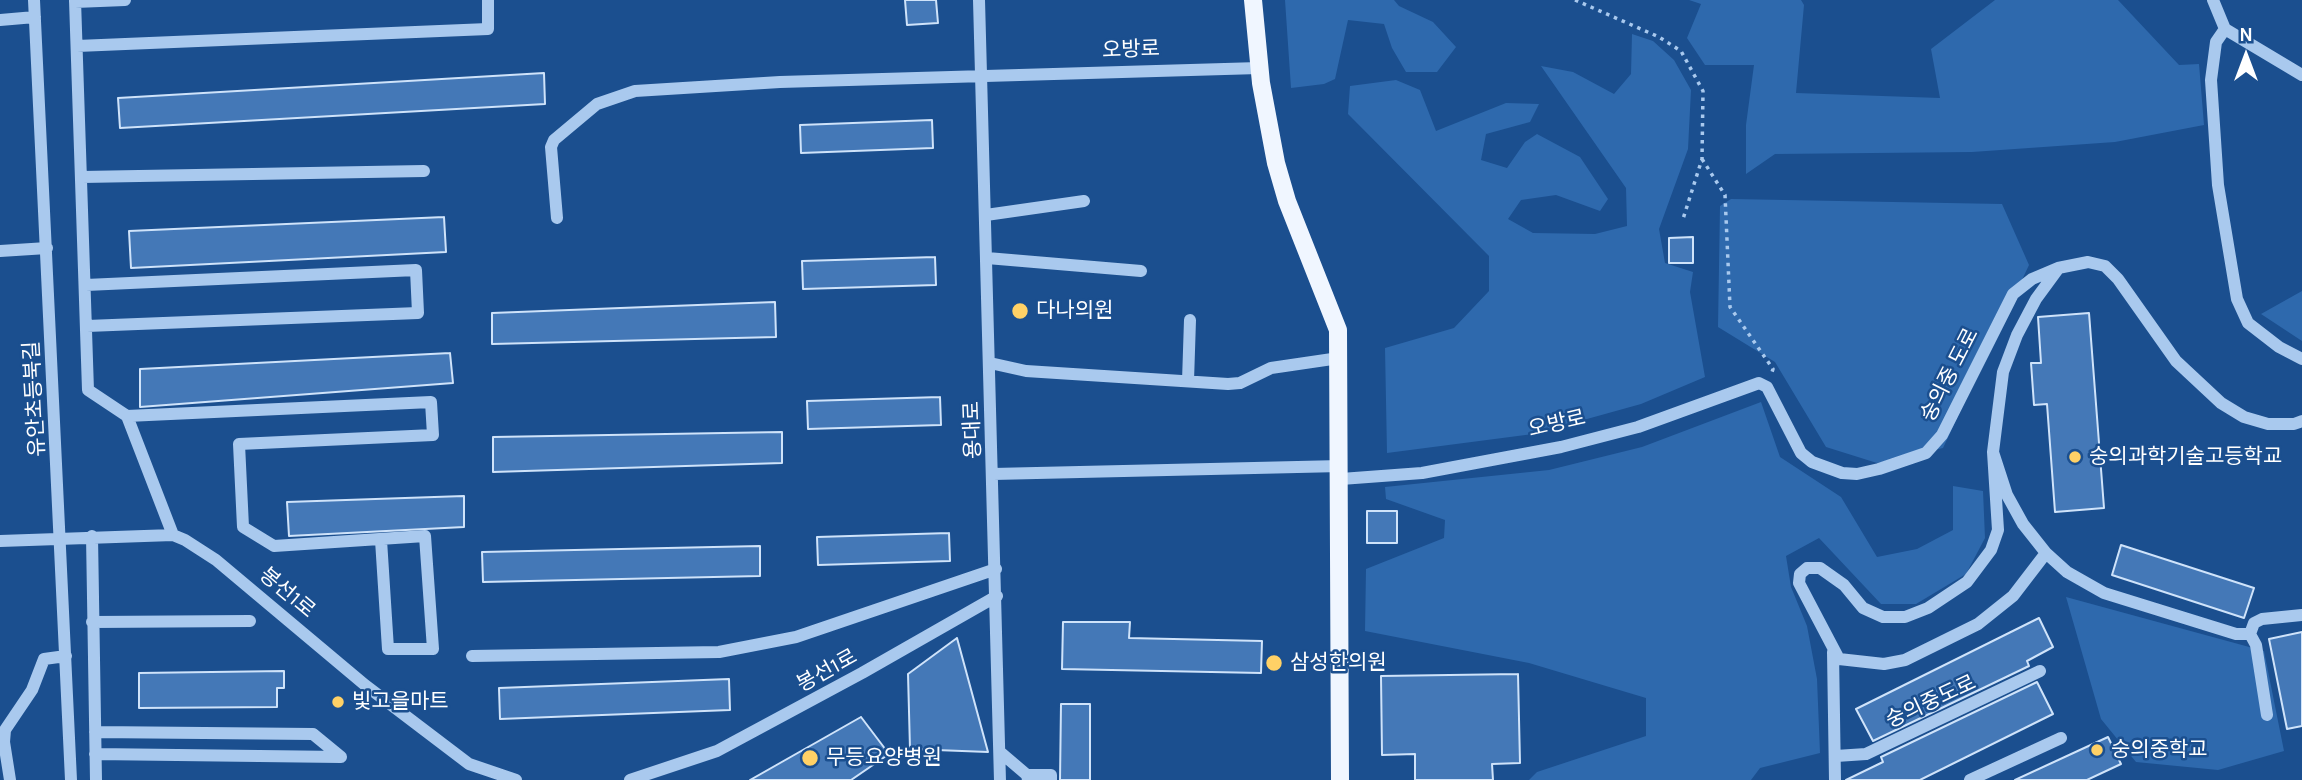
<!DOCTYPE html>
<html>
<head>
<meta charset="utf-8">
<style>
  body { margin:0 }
  #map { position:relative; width:2302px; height:780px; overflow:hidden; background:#1b4f8f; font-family:Karla,sans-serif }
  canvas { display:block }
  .north { position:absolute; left:2211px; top:21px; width:70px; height:70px; -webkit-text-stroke:5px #1b4f8f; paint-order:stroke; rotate:0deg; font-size:19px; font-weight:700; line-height:28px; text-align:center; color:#fff }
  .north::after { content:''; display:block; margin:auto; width:24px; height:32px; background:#fff; clip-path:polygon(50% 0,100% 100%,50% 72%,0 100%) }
</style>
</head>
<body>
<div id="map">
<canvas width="2302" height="780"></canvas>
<div class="north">N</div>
</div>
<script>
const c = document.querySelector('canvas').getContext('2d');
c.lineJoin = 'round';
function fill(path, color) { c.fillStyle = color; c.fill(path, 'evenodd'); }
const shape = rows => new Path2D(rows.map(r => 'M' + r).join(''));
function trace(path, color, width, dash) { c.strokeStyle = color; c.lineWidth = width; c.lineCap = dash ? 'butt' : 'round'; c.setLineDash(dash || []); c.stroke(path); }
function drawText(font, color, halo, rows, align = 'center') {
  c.font = font + ' Karla,"Noto Sans KR",sans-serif'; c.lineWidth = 5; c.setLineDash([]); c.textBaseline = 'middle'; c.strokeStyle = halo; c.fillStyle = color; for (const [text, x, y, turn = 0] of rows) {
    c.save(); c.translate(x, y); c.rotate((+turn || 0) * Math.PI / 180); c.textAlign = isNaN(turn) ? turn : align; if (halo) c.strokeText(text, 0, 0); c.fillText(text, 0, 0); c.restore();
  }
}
const green = shape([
  [1285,0,1394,0,1399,6,1433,22,1456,47,1437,72,1406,72,1392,48,1384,24,1348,20,1335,79,1324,84,1291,88],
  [1689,0,1801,0,1804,5,1796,93,1940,98,1931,49,1995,0,2118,0,2179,65,2199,64,2204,125,2115,142,1972,152,1775,154,1746,174,1746,125,1754,65,1705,65,1687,38,1701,4],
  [1632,34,1653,41,1674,60,1691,90,1688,149,1659,229,1665,263,1693,272,1690,292,1705,377,1641,404,1533,434,1387,453,1385,348,1454,328,1489,291,1489,256,1348,114,1350,86,1396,80,1420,90,1436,131,1506,103,1539,104,1530,122,1486,134,1481,160,1507,168,1525,142,1537,134,1580,157,1608,199,1600,211,1556,195,1521,200,1508,219,1533,233,1595,234,1627,226,1626,188,1541,66,1573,72,1614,94,1631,74],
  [1731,199,2002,204,2029,265,1943,448,1877,463,1826,447,1775,362,1718,327,1720,206],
  [2302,291,2302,341,2261,314],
  [1761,402,1780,457,1841,497,1877,557,1917,549,1953,530,1953,486,1983,491,1985,538,1966,574,1916,604,1881,604,1819,538,1786,556,1791,587,1807,626,1817,679,1820,753,1760,768,1751,780,1529,780,1537,772,1646,736,1646,698,1529,663,1365,631,1366,569,1444,538,1445,520,1386,499,1385,487,1549,470,1642,447],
  [2066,597,2264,651,2284,751,2218,770,2136,762,2101,719]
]);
const building = shape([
  [905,0,936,0,938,23,907,25,905,0],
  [544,73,545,104,120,128,118,98,544,73],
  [932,120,933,148,801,153,800,125,932,120],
  [444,217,446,252,131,268,129,231,444,217],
  [1693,237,1693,263,1669,263,1669,238,1693,237],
  [935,257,936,285,803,289,802,261,935,257],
  [775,302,776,337,492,344,492,313,775,302],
  [2089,313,2104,508,2055,512,2047,404,2034,405,2031,363,2041,363,2038,317,2089,313],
  [450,353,453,383,140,407,140,369,450,353],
  [940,397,941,425,808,429,807,401,940,397],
  [782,432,782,463,493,472,493,437,782,432],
  [464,496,464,527,289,536,287,502,464,496],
  [1367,511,1397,511,1397,543,1367,543,1367,511],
  [949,533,950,561,818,565,817,537,949,533],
  [2121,545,2254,588,2244,618,2112,575,2121,545],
  [760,546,760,576,483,582,482,552,760,546],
  [2039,618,2053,647,2027,661,2029,666,1873,741,1856,709,2039,618],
  [1063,622,1130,622,1129,638,1262,641,1261,673,1062,669,1063,622],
  [2302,632,2302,726,2287,729,2269,639,2302,632],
  [957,638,988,752,910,749,908,674,957,638],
  [284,671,284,688,277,688,277,707,139,708,139,673,284,671],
  [1518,674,1520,763,1492,764,1493,780,1415,780,1415,754,1382,755,1381,676,1518,674],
  [729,679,730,710,500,719,499,688,729,679],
  [2037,682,2053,714,1920,780,1846,780,1883,762,1881,757,2037,682],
  [1061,704,1090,704,1090,780,1060,780,1061,704],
  [861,717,889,754,851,780,750,780,861,717],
  [2108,737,2121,764,2087,780,2015,780,2108,737]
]);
const path = shape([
  [1575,0,1659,37,1681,51,1703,91,1702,159,1683,219],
  [1702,159,1725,195,1730,307,1773,369,1771,375]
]);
const minor = shape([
  [34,0,71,780],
  [75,0,88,390,127,416],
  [979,0,1000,780],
  [2213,0,2225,29,2302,75],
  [75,2,125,0],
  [0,20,35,17],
  [2225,29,2216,42,2211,80,2218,185,2237,299,2248,323,2279,347,2302,359],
  [77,46,488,29,488,0],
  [82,177,424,171],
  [986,215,1084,201],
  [557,218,551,147,554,140,597,104,635,91,780,82,1259,68],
  [0,251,47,248],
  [987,258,1141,271],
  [86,285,416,270,418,313,87,326],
  [990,363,1026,371,1228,384,1240,383,1271,368,1339,358],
  [1188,381,1190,320],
  [1993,452,2003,372,2017,335,2036,299,2058,269],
  [993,474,1341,466],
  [1341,479,1422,473,1561,447,1638,427,1759,383,1767,387,1801,453,1812,462,1842,473,1857,474,1879,469,1926,453,1942,435,2013,294,2032,279,2058,268,2088,262,2105,266,2118,279,2176,361,2221,403,2244,417,2268,424,2294,424,2302,421],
  [173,535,127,416,431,402,433,435,239,444,243,527,274,546,425,536,433,649,388,649,381,540],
  [92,536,96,780],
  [0,541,173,535,185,540,216,560,365,685,469,764,516,780],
  [2046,553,2013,596,1978,624,1905,660,1884,664,1839,659,1799,583,1800,574,1807,568,1820,568,1844,585,1863,608,1883,617,1905,617,1928,608,1967,582,1991,550,1998,530,1993,452,2007,495,2023,524,2046,553,2067,572,2104,593,2236,634,2250,634,2254,623,2262,619,2302,615],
  [92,622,250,621],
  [2250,634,2256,645,2267,715],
  [1833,652,1835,780],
  [472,656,719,652,796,637,996,569],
  [95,732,313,734,341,757,95,754],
  [1000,752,1027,775,1028,780],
  [1836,756,1866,754,2040,671],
  [1027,775,1051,775,1051,780],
  [10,780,4,742,5,730,32,690,44,659,66,656],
  [630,780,717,751,862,673,997,596],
  [1970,780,2061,738]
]);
const major = shape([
  [1253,0,1261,83,1276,163,1287,201,1338,330,1340,780]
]);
const markers = [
  [1020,311,9,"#ffd166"],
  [2075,457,7,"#ffd166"],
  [1274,663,9,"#ffd166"],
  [338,702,7,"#ffd166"],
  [2097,750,7,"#ffd166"],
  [810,758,9,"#ffd166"]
];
const streetNames = [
  ["오방로",1131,50,-2],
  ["숭의중 도로",1950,375,-63],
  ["유안초등북길",35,399,-93],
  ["오방로",1557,424,-13],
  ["용대로",973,430,-92],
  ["봉선1로",287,593,40],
  ["봉선1로",827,671,-29],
  ["숭의중도로",1931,702,-25]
];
const poiNames = [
  ["다나의원",1036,311],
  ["숭의과학기술고등학교",2089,457],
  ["삼성한의원",1290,663],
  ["빛고을마트",352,702],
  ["숭의중학교",2111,750],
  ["무등요양병원",826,758]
];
fill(green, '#2e69ad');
fill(building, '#4478b7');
trace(building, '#cfe3fa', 2);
trace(path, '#a9c9ee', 3.5, [3.5, 5]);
trace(minor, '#a9c9ee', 12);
trace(major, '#f0f6ff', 18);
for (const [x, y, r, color] of markers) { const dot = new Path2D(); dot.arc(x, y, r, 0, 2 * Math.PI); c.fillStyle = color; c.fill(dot); trace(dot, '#1b4f8f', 2.5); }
drawText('21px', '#fff', '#1b4f8f', streetNames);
drawText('21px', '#fff', '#1b4f8f', poiNames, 'left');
</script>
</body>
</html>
